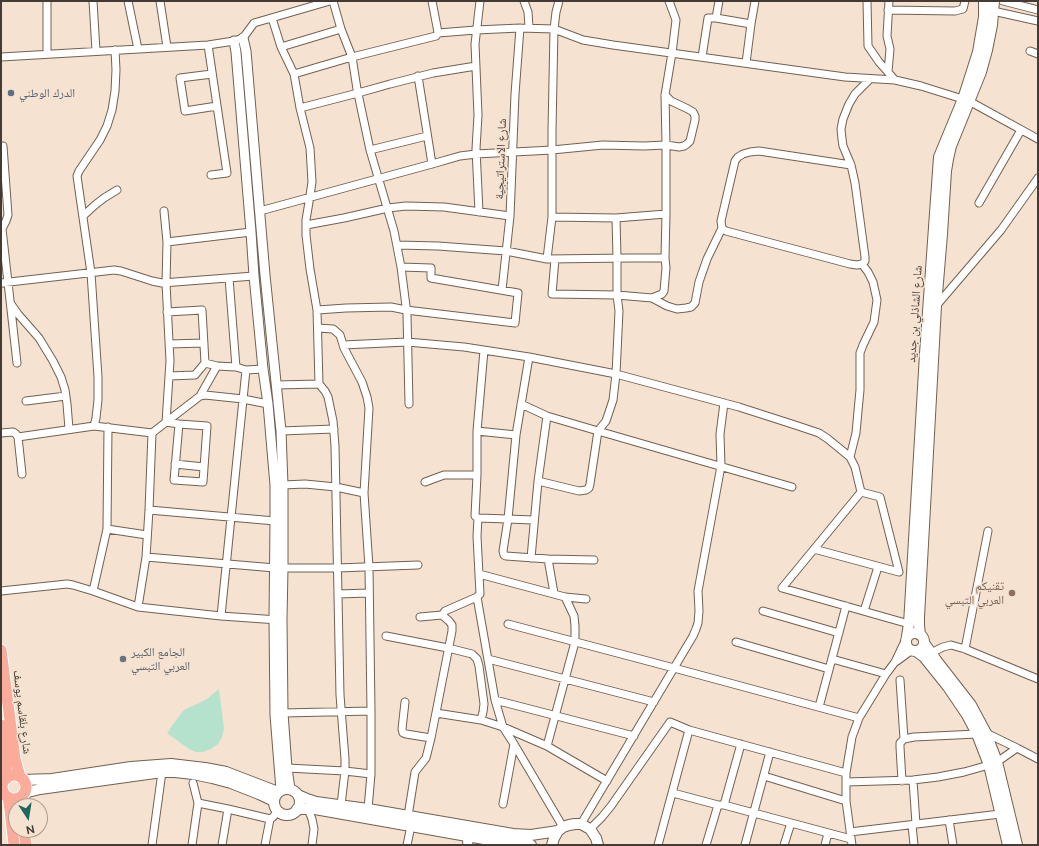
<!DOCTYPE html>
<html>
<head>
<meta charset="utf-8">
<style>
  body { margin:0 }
  #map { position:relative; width:1039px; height:846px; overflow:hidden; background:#f5e2d0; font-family:Figtree,sans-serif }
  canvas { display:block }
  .frame { position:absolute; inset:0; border:2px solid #433b34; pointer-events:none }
  .north { position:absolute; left:8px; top:798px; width:40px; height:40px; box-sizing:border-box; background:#f5e2d0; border:1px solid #ae9f92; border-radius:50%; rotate:168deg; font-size:11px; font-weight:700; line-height:16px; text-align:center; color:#433b34 }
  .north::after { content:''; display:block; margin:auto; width:14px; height:18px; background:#1d6861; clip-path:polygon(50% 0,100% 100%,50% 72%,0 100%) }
</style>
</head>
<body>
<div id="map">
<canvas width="1039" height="846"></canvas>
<div class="frame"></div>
<div class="north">N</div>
</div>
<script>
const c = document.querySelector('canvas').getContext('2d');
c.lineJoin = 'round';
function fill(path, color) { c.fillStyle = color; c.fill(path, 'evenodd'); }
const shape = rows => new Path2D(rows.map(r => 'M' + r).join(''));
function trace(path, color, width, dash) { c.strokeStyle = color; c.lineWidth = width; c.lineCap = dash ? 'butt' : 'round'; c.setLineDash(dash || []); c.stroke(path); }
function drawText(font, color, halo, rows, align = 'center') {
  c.font = font + ' Figtree,"Noto Naskh Arabic",sans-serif'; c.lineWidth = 3.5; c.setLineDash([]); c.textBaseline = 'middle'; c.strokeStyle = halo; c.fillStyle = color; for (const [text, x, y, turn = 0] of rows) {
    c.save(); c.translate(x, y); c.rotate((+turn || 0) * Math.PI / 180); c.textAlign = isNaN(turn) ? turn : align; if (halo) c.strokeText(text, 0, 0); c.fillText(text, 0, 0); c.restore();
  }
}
const green = shape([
  [219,689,224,729,222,737,218,744,211,749,203,752,196,752,189,749,167,733,183,711,190,707,197,704,207,699]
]);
const minor = shape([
  [93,1,96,51],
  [128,1,138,49],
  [160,1,167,47],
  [333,1,341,29,352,57,357,89,370,150,394,231,401,267,407,314,409,404],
  [524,1,528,12,529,27],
  [719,1,716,18,751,24],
  [867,1,868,46,879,62,895,80],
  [1003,1,1038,10],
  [990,8,993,11,1038,21],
  [888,10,955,11,963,9,965,1],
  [272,18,281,47,294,74,300,108,310,148,312,182,309,202,306,220,306,235,310,269,317,310,319,384,325,391,328,397,333,421,335,446,340,695,345,759,345,771,341,805],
  [438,33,476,30,520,28,554,29,583,40,613,45,845,77,895,80,921,86,969,101,1038,139],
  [208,45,227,173,211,175],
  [281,47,341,29],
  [1030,51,1038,54],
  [47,54,47,1],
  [1,57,208,45,234,41,243,38,254,23,330,1],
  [702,57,708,18,716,18],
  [746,63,751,24,755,1],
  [888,72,890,49,887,36,889,1],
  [212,74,180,78,185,111,217,106],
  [294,74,352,57,436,36,438,33,437,27,432,1],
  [418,76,432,164],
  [300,108,358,93,390,84,433,73,476,66],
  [3,146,8,215,6,221,2,229,17,363],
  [370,150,427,136],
  [851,165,759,151,750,152,743,154,738,157,735,161,721,221,722,228,726,231,850,264,857,265,862,264,865,261,865,257,855,183,851,165,843,146,842,139,841,129,843,119,849,104,855,94,870,79],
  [979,203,1021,130],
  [164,211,167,242,166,283,170,361,166,422,179,424],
  [260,211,432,164,460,156,476,154,552,150,603,145,644,146,666,145,679,147,684,146,687,144,690,141,695,120,695,116,693,112,688,109,671,101,665,95],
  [479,212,476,149,478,115,475,44,480,1],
  [83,216,95,205,104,198,117,190],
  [552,217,616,218],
  [306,225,344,218,388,208,406,206,444,207,510,216],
  [167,242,251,232],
  [397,245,438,246,506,251,547,259,630,258,665,258,666,268,664,291,662,294,652,298,617,295,552,294,555,259],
  [665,258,666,214],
  [547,259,552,217,552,131,554,29,556,12,559,1],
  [229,278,236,367],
  [1,283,114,270,121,271,152,281,162,283,254,276],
  [502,290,510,216,515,94,520,28],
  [652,298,667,306,677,309,686,308,691,307,695,303,699,282,707,259,722,228],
  [11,304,18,314,39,338,53,361,61,377,65,390,67,404,69,429],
  [936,306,1001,230,1038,178],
  [317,310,346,308,391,307,406,310,515,323,518,293,431,278,431,268,401,267],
  [167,312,202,310,205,363,217,366],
  [169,344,204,343],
  [343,345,407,342,464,347,529,357,616,374,739,407,795,425,819,433,828,439,850,457,855,467,861,492],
  [484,350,477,431,477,475,475,516,478,518,508,519,516,435,529,357],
  [169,376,195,375,205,363],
  [276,385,319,384],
  [200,396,217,366,236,367,246,370,263,369],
  [26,401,66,396],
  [521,404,547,416],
  [179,424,207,426,203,482,174,480,179,424],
  [94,426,96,418,98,400,98,377,91,273,77,176,79,171,100,140,107,126,112,110,115,91,116,70,115,50],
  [281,431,334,429],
  [477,431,516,435],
  [1,433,13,432,16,434,18,437,22,474],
  [18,437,94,426,152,433,200,396,205,395,243,399,268,404],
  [850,457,856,433,858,411,860,390,860,353,863,345,874,322,877,300,873,282,868,272,862,264],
  [175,464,204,467],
  [538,481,579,491,586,490,589,488,590,484,598,431,606,421,613,400,616,374,619,311,617,295,617,258,616,218,666,214,666,145,665,95,672,53,676,20,669,1],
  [425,482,444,475,477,475],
  [283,485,305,484,336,487,364,493,369,408,367,397,362,382,344,348,340,335,333,329,318,328],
  [861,492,782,588,909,624],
  [364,493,369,567,371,711,371,774,368,809],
  [149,510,275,521],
  [533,520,508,519,503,551,504,555,506,556,548,559],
  [107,529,147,535],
  [814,549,899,572,880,497,861,492],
  [146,557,275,568,337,568,418,565],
  [531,558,538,481,547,416,598,431,792,487],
  [479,574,565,597,586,599],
  [1,591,67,584,73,585,93,591,138,607,221,616,278,620],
  [93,591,107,529,108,427],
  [554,593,548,559,594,560],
  [338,594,369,593],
  [477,597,495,700,503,727,514,744],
  [138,607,146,557,149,510,152,433],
  [763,611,839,633],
  [864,611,878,567],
  [442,615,445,611,477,597,480,594,477,536,478,518],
  [221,616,246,370],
  [508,624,674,668,859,718],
  [386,636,448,648,472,654,477,659,479,666,484,704,483,712,481,720,436,713],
  [736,642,829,669],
  [965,649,988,531],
  [931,653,943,647,951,645,965,649,1038,679],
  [488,659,654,702],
  [832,659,886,674],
  [897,661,912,650],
  [900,680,904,739],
  [495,700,634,736],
  [405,702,402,729,403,733,406,734,431,738],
  [819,707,846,606],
  [283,713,371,711],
  [481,720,503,727,547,746,607,781],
  [986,733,1017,748,997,762],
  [547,746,575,642,575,626,574,616,565,597],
  [1017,748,1038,759],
  [287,768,345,771,371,774],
  [764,776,846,801],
  [913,780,916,824],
  [902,781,900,747,900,743,904,739,914,737,977,734],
  [846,782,913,780,938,777,964,772,989,765],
  [673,793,718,805,724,805,851,839],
  [198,803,228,809,270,819,273,817,278,811],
  [503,804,514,744,563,827],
  [724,805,741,744],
  [308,809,312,819,314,829,312,845],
  [408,816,415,772,426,758,431,738,452,631,452,625,449,621,442,615,420,617],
  [949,820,953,845],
  [581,824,693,636,696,629,698,623,699,611,698,591,721,466,720,434,724,403],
  [912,825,914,845],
  [590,829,602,817,611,806,670,722,689,730,846,773],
  [850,832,1000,814],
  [152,845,162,772],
  [192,845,198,803,193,783],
  [222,845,228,809],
  [265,845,270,819],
  [407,845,411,826],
  [658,845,689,730],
  [706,845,718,805],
  [745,845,770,752],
  [784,845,791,823],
  [825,845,828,833],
  [852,845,846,801,846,773,852,737,859,718,886,674,895,662,905,641]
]);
const tertiary = shape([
  [243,38,246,51,265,275,281,431,283,485,283,568,282,620,283,713,287,768,290,789],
  [234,41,236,52,251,232,254,276,263,369,268,404,275,485,275,521,274,620,275,715,281,790],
  [467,835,468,845]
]);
const secondary = shape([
  '906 642a9 9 0 1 1 18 0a9 9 0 1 1-18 0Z',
  [920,635,919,625,919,617,936,306,942,234,946,171,948,159,951,146,981,72,987,50,992,25,994,1],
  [907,636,909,624,925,354,939,157,963,99,978,52,984,17,984,1],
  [924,643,936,660,971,705,986,733,997,762,1017,845],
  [916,651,924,657,948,687,967,715,977,734,989,765,1008,845],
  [23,780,52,779,131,767,171,764,205,768,226,772,278,792],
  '274 802a13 13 0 1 1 26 0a13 13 0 1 1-26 0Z',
  [24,793,40,789,162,772,175,772,193,774,212,778,231,783,259,794,274,801],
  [298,795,307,799,316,802,368,809,513,834,531,835,558,831],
  [297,809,315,809,484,839,531,845],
  [552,845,554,838,558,831,563,827,569,825,575,824,581,824,590,829,596,838,598,845]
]);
const primary = shape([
  [1,650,15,759,20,777],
  [1,725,7,778],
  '2 787a12 12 0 1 1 24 0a12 12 0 1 1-24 0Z',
  [8,797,10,810,14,845],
  [24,830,26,845]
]);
const markers = [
  [11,93,4,"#5c6f8a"],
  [1012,593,4,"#8d6e63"],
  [123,659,4,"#6b7280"]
];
const serviceNames = [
  ["الدرك الوطني",19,93]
];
const streetNames = [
  ["شارع الاستراتيجية",501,159,-88],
  ["شارع الشاذلي بن جديد",915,314,-86],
  ["شارع بلقاسم يوسف",22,712,83]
];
const educationNames = [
  ["تقنيكم",1004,586],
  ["العربي التبسي",1004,600]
];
const worshipNames = [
  ["الجامع الكبير",131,652],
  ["العربي التبسي",131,666]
];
fill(green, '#b4e2cc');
trace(minor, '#726152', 9);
trace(tertiary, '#726152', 11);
trace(secondary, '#726152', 12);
trace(primary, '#fff', 13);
trace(minor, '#fff', 7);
trace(tertiary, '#fff', 9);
trace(secondary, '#fff', 10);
trace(primary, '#fbab9a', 11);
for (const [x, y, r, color] of markers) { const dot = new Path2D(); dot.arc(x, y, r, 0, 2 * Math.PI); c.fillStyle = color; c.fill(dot); trace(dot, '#f5e2d0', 1.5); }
drawText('12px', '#4e5e75', '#f5e2d0', serviceNames, 'left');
drawText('12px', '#433b34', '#f5e2d0', streetNames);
drawText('12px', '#785e54', '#f5e2d0', educationNames, 'right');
drawText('12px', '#5b616d', '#f5e2d0', worshipNames, 'left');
</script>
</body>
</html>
